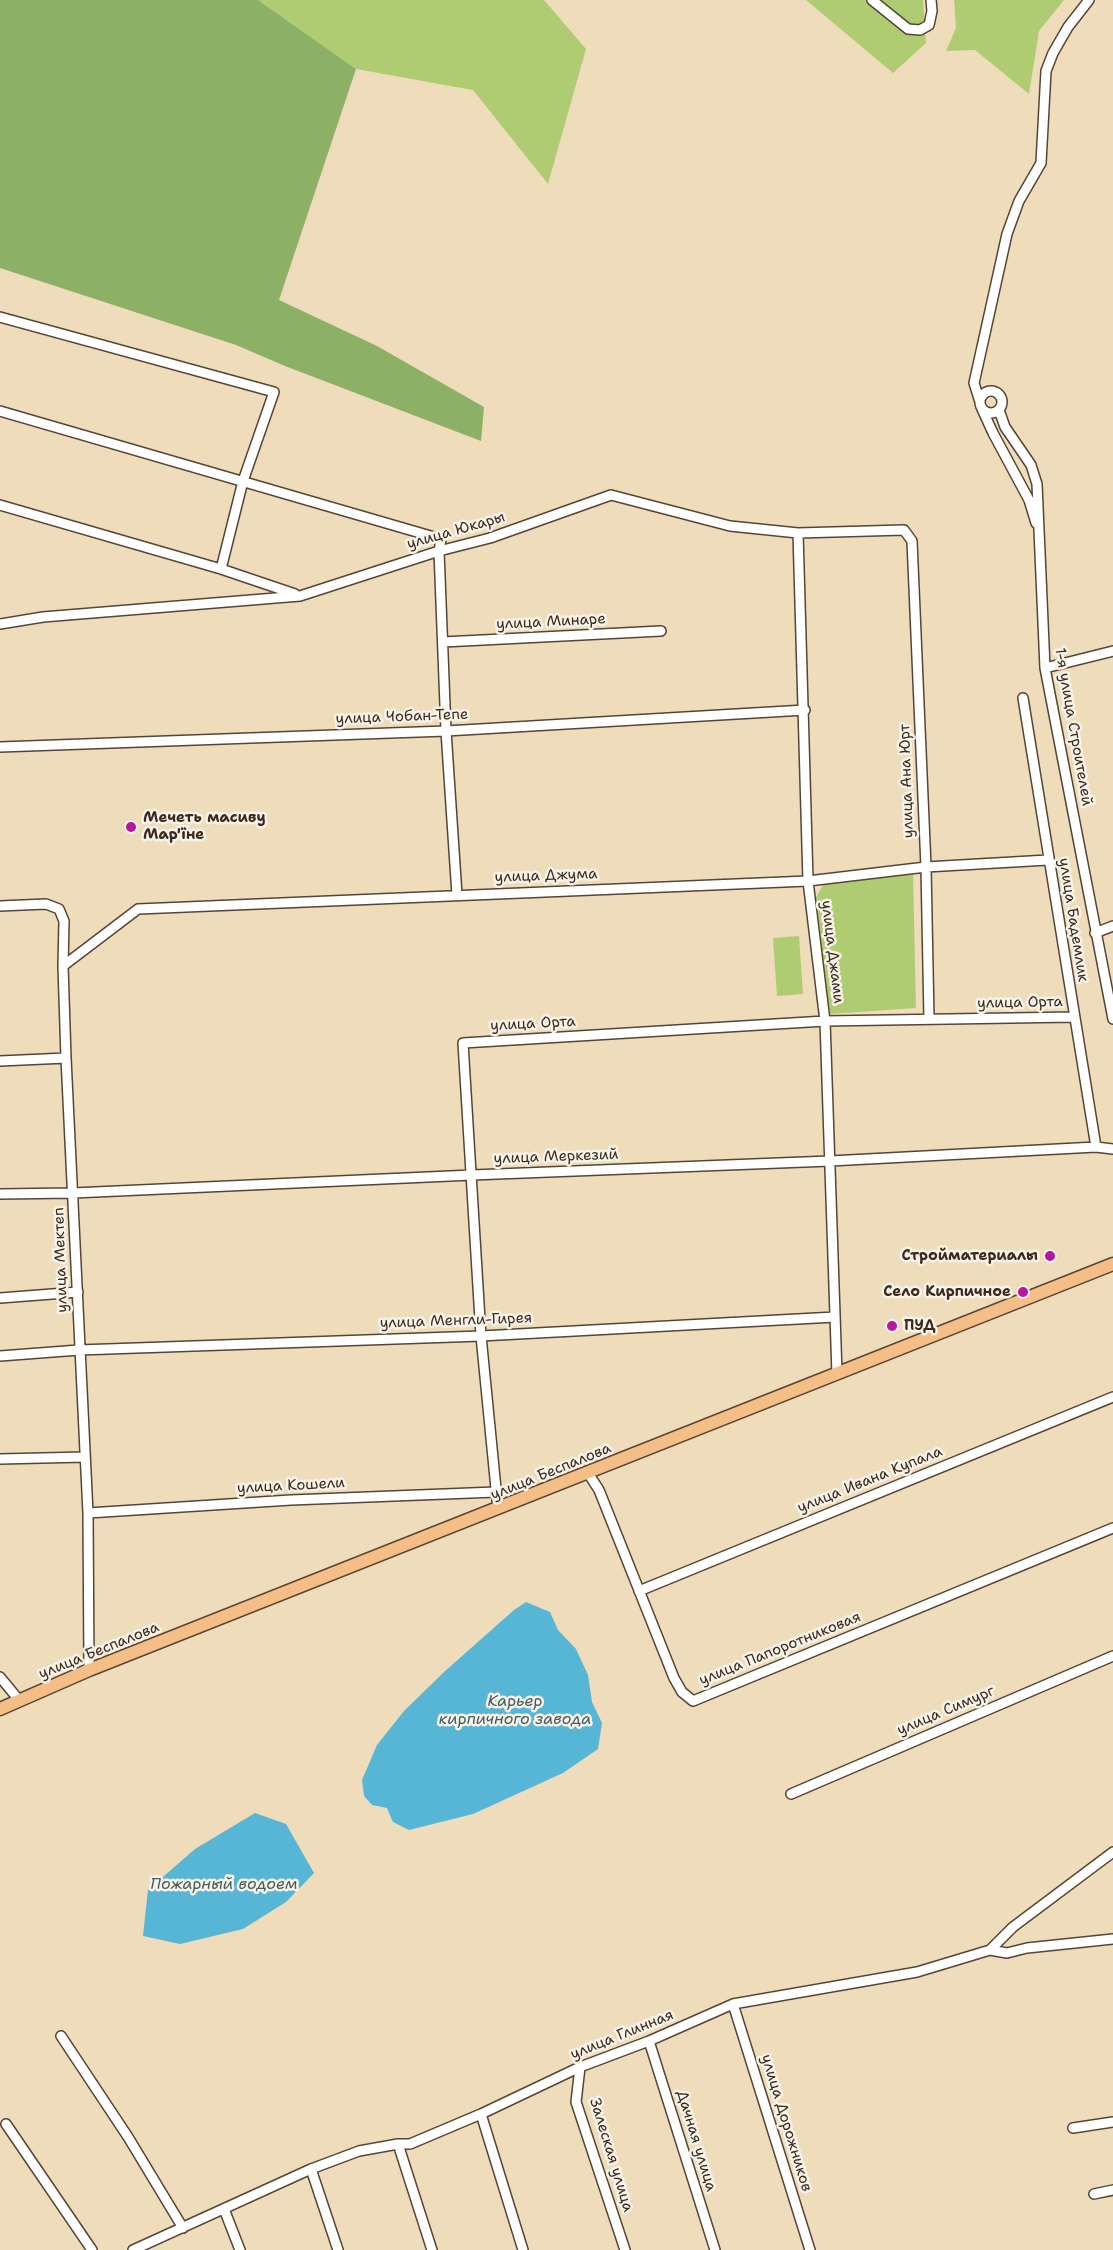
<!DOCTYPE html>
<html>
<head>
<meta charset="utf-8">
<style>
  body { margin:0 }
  canvas { display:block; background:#efdcba }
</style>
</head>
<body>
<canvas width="1113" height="2250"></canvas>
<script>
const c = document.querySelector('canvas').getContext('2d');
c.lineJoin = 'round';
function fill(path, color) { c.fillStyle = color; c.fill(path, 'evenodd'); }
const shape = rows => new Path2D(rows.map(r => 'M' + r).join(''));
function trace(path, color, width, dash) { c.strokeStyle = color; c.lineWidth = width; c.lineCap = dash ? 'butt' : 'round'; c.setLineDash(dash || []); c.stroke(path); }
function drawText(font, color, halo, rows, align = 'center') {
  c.font = font + ' "Shantell Sans",sans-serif'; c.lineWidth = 5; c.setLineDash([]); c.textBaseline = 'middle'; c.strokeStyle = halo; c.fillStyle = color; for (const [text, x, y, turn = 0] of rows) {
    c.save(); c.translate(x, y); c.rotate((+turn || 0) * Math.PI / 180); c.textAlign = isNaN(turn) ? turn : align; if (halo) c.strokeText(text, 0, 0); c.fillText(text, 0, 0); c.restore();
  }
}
const green = shape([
  [258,0,544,0,586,49,548,184,473,90,356,69],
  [806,0,923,0,926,43,893,73],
  [954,0,1064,0,1039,31,1029,94,975,50,946,51,956,28],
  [913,874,916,1008,830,1014,816,897,825,882],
  [799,936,803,994,777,996,773,938]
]);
const forest = shape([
  [0,0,258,0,356,69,279,300,377,346,484,407,481,441,285,366,236,345,0,268]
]);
const water = shape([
  [526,1602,550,1612,558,1630,576,1649,588,1675,592,1702,602,1723,598,1749,563,1773,473,1814,409,1830,393,1822,387,1808,372,1805,364,1796,362,1780,377,1745,404,1711,444,1672,514,1610],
  [255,1813,286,1824,314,1873,286,1902,243,1929,180,1944,143,1936,148,1890,195,1849]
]);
const minor = shape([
  [872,0,908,29,920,30,929,25,932,11,931,0],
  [0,317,274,392,243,481,221,569],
  '980 402a11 11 0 1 1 22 0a11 11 0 1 1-22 0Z',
  [980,402,974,383,1007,234,1019,201,1041,163,1046,71,1053,53,1068,27,1089,0],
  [982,409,993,433,1029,500,1036,523],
  [999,410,1005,427,1031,465,1037,484,1045,668,1113,1019],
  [0,411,441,539,439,551,446,731,457,895],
  [0,505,221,569,295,594],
  [798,533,808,881,825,1021,837,1374],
  [0,624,43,617,300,596,439,551,490,538,611,495,730,526,798,533,904,530,912,541,926,867,929,1019],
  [443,642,661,631],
  [1045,668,1113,651],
  [1023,698,1096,1147],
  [0,747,446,731,805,710],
  [0,906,46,904,59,909,64,921,63,966,66,1058,88,1513,89,1670],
  [1095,933,1113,926],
  [63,966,138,909,808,881,926,867,1048,860],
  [0,1061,66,1058],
  [0,1194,73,1193,472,1175,830,1161,1096,1147,1113,1149],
  [0,1298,78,1292],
  [0,1356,79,1350,481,1336,835,1317],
  [0,1459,85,1457],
  [588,1473,599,1490,674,1678,682,1692,693,1701,1113,1528],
  [498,1509,481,1336,463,1043,825,1021,1073,1017],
  [88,1513,291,1500,496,1492],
  [639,1591,1113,1397],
  [0,1677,19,1700],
  [791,1794,1113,1656],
  [990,1950,1007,1953,1027,1948,1113,1939],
  [733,2004,810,2250],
  [61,2036,128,2137,183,2228],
  [649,2041,715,2250],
  [580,2067,576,2102,625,2250],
  [481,2114,523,2250],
  [6,2124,92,2250],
  [1073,2128,1113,2122],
  [398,2144,432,2250],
  [311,2169,338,2250],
  [1094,2194,1113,2190],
  [224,2209,240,2250],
  [133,2250,311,2169,359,2151,398,2144,410,2144,481,2114,580,2067,649,2041,733,2004,917,1972,990,1950,1013,1927,1113,1852]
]);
const major = shape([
  [0,1709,89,1670,1113,1264]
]);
const markers = [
  [131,827,6,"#b5179e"],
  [1050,1256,6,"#b5179e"],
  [1023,1292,6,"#b5179e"],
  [892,1326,6,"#b5179e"]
];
const streetNames = [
  ["улица Юкары",456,531,-16],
  ["улица Минаре",551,622,-3],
  ["улица Чобан-Тепе",402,717,-2],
  ["1-я улица Строителей",1073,727,80],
  ["улица Ана Юрт",907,781,-92],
  ["улица Джума",546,876,-2],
  ["улица Бадемлик",1073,920,81],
  ["улица Джами",832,952,83],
  ["улица Орта",1020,1003,-1],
  ["улица Орта",533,1024,-3],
  ["улица Меркезий",556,1157,-2],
  ["улица Мектеп",61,1260,-92],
  ["улица Менгли-Гирея",456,1321,-2],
  ["улица Беспалова",551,1472,-22],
  ["улица Ивана Купала",870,1480,-22],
  ["улица Кошели",291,1486,-3],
  ["улица Папоротниковая",780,1649,-22],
  ["улица Беспалова",99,1651,-22],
  ["улица Симург",946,1711,-23],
  ["улица Глинная",622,2035,-22],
  ["улица Дорожников",786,2123,73],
  ["Дачная улица",696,2141,73],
  ["Залеская улица",611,2155,73]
];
const poiNames = [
  ["Мечеть масиву",143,818],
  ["Мар'їне",143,835],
  ["Стройматериалы",1038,1256,"right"],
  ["Село Кирпичное",1011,1292,"right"],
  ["ПУД",904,1326]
];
const waterNames = [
  ["Карьер",515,1702],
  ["кирпичного завода",515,1720],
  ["Пожарный водоем",224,1885]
];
fill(green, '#b0cc73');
fill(forest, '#8cb065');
fill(water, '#57b5d6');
trace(minor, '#564535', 12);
trace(major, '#564535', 15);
trace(minor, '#fff', 9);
trace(major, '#f6be87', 12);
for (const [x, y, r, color] of markers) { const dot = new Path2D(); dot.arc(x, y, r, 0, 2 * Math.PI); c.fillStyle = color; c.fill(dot); trace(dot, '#f7f3e8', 2); }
drawText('15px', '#3b2a1e', '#f7f3e8', streetNames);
drawText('bold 15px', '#3b2a1e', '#f7f3e8', poiNames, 'left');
drawText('italic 16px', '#455b5e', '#f7f3e8', waterNames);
</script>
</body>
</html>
